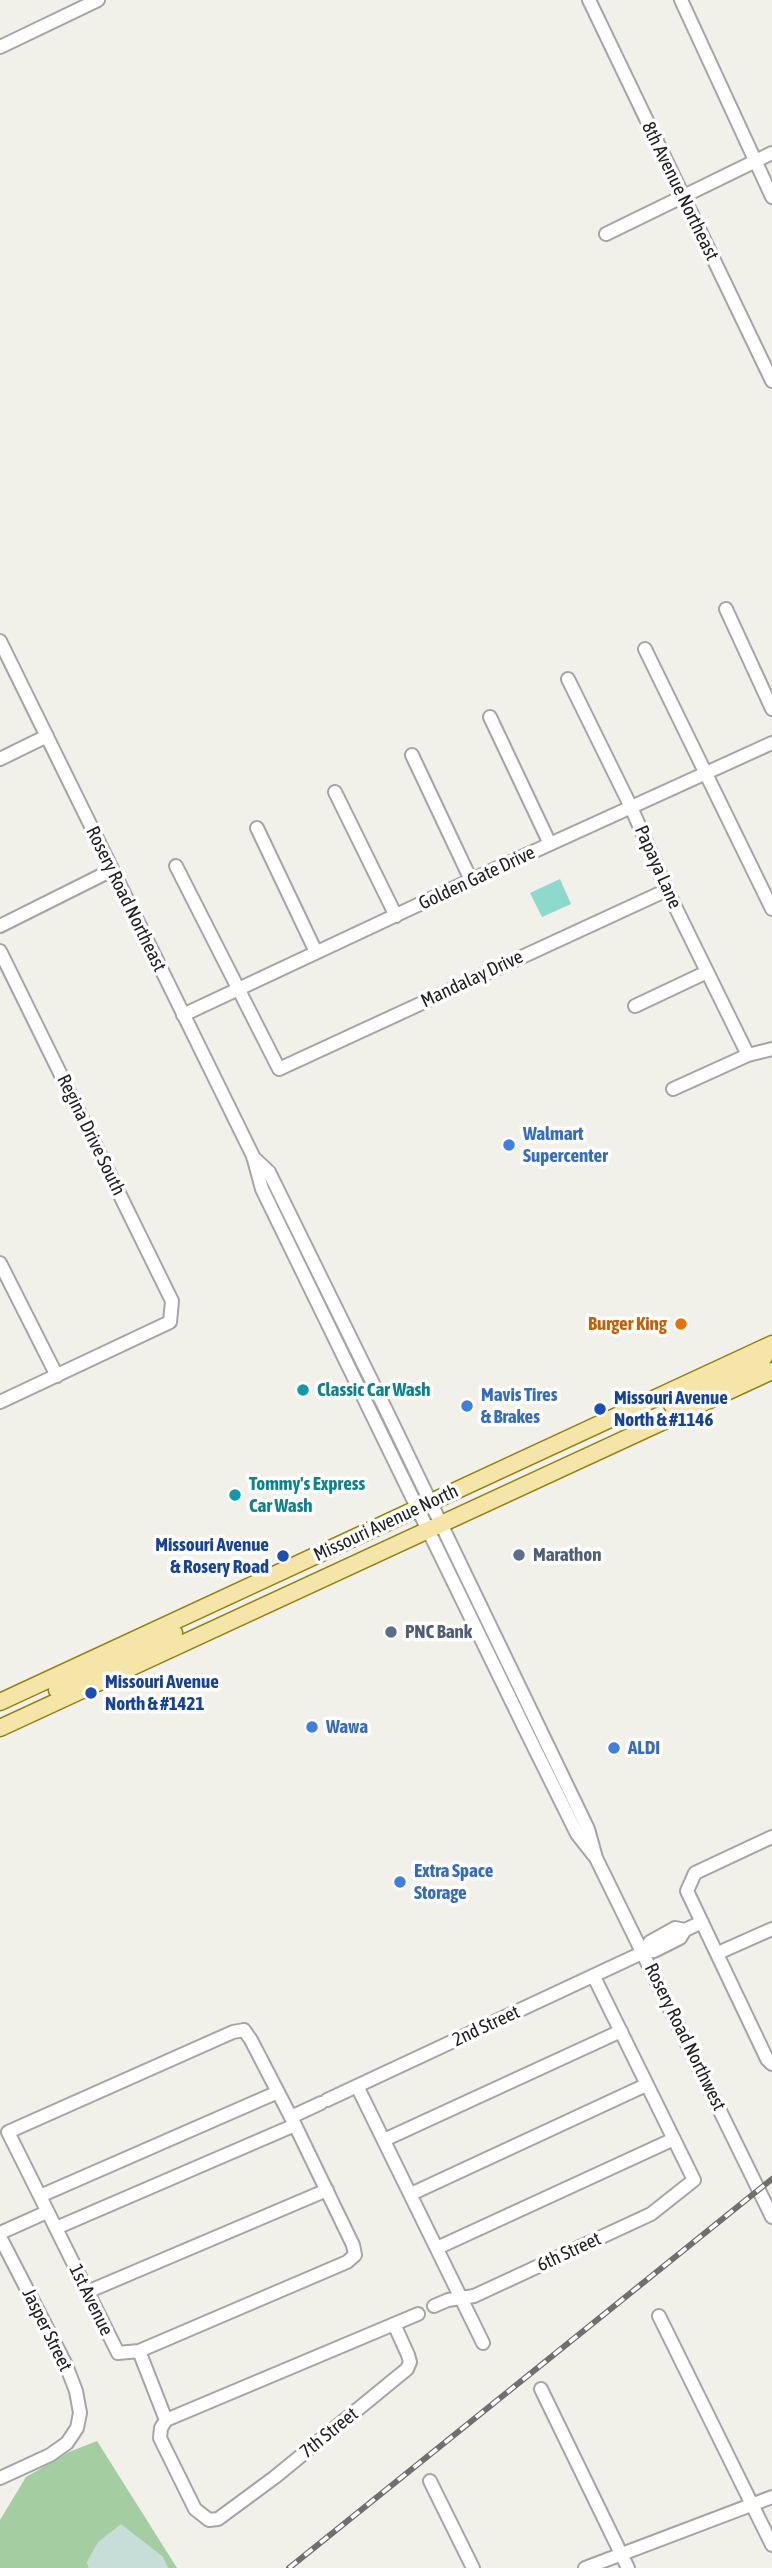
<!DOCTYPE html>
<html>
<head>
<meta charset="utf-8">
<style>
  body { margin:0 }
  canvas { display:block; background:#f1f0e9 }
</style>
</head>
<body>
<canvas width="772" height="2568"></canvas>
<script>
const c = document.querySelector('canvas').getContext('2d');
c.lineJoin = 'round';
function fill(path, color) { c.fillStyle = color; c.fill(path, 'evenodd'); }
const shape = rows => new Path2D(rows.map(r => 'M' + r).join(''));
function trace(path, color, width, dash) { c.strokeStyle = color; c.lineWidth = width; c.lineCap = dash ? 'butt' : 'round'; c.setLineDash(dash || []); c.stroke(path); }
function drawText(font, color, halo, rows, align = 'center') {
  c.font = font + ' "Asap Condensed",sans-serif'; c.lineWidth = 7; c.setLineDash([]); c.textBaseline = 'middle'; c.strokeStyle = halo; c.fillStyle = color; for (const [text, x, y, turn = 0] of rows) {
    c.save(); c.translate(x, y); c.rotate((+turn || 0) * Math.PI / 180); c.textAlign = isNaN(turn) ? turn : align; if (halo) c.strokeText(text, 0, 0); c.fillText(text, 0, 0); c.restore();
  }
}
const forest = shape([
  [97,2441,177,2568,168,2568,162,2556,87,2562,89,2568,0,2568,0,2520,26,2477,69,2452]
]);
const wetland = shape([
  [121,2524,162,2556,168,2568,89,2568,87,2562,98,2542]
]);
const pitch = shape([
  [560,879,571,904,542,917,530,893]
]);
const minor = shape([
  [589,0,772,381],
  [681,0,772,197],
  [0,47,98,0],
  [606,234,772,153],
  [726,609,772,709],
  [0,641,253,1156,262,1189,526,1731,577,1834,596,1858],
  [645,649,772,909],
  [568,679,631,807,667,890,748,1055],
  [490,717,550,844],
  [412,755,471,880],
  [0,759,47,736],
  [335,792,396,916],
  [257,828,316,952],
  [176,866,279,1069,667,890],
  [0,926,112,870],
  [0,951,172,1301,170,1322,0,1402],
  [635,1006,707,972],
  [183,1015,471,880,772,743],
  [673,1089,748,1055,772,1049],
  [253,1157,269,1172,388,1414,588,1829,596,1858,772,2217],
  [0,1263,57,1376],
  [772,1837,695,1873,687,1891,767,2059,772,2064],
  [644,1952,650,1942,675,1928,685,1930,702,1922],
  [718,1953,772,1929],
  [244,2030,251,2040,295,2125,353,2245,355,2255,347,2262,139,2351,118,2353,8,2132,233,2032,244,2030],
  [357,2086,483,2343],
  [327,2100,644,1952,654,1951,680,1938,685,1930],
  [291,2117,321,2103],
  [384,2140,621,2031],
  [411,2194,646,2085],
  [40,2196,278,2092],
  [56,2228,295,2125],
  [0,2233,47,2212],
  [0,2237,66,2365,76,2391,80,2413,77,2428,67,2443,50,2455,0,2478],
  [437,2248,674,2139],
  [87,2292,327,2190],
  [434,2306,448,2300,474,2296,651,2214,694,2180,594,1977],
  [659,2316,772,2545],
  [139,2351,166,2420,161,2428,160,2438,195,2509,209,2520,218,2519,275,2477,407,2369,410,2362,408,2355,394,2324],
  [541,2389,628,2568],
  [166,2420,418,2314],
  [430,2481,473,2568],
  [585,2568,772,2497]
]);
const major = shape([
  [672,1405,758,1364,764,1357,764,1348],
  [113,1675,126,1657,174,1633],
  [57,1690,97,1670,105,1663,112,1651],
  [0,1702,772,1344],
  [0,1728,772,1371]
]);
const rail = shape([
  [289,2568,772,2179]
]);
const markers = [
  [509,1145,7,"#3f7fe0"],
  [681,1324,7,"#e8710a"],
  [303,1390,7,"#0f9aa8"],
  [467,1406,7,"#3f7fe0"],
  [600,1409,7,"#1a4fb4"],
  [235,1495,7,"#0f9aa8"],
  [519,1555,7,"#5c6f8a"],
  [283,1556,7,"#1a4fb4"],
  [391,1632,7,"#5c6f8a"],
  [91,1693,7,"#1a4fb4"],
  [312,1727,7,"#3f7fe0"],
  [614,1748,7,"#3f7fe0"],
  [400,1882,7,"#3f7fe0"]
];
const streetNames = [
  ["8th Avenue Northeast",680,191,64],
  ["Papaya Lane",658,867,66],
  ["Golden Gate Drive",477,878,-25],
  ["Rosery Road Northeast",126,899,64],
  ["Mandalay Drive",472,979,-25],
  ["Regina Drive South",91,1135,64],
  ["Missouri Avenue North",386,1523,-25],
  ["2nd Street",486,2026,-25],
  ["Rosery Road Northwest",685,2037,64],
  ["6th Street",569,2252,-25],
  ["1st Avenue",91,2300,64],
  ["Jasper Street",47,2330,64],
  ["7th Street",329,2433,-39]
];
const shopNames = [
  ["Walmart",523,1134],
  ["Supercenter",523,1156],
  ["Mavis Tires",481,1395],
  ["& Brakes",481,1417],
  ["Wawa",326,1727],
  ["ALDI",628,1748],
  ["Extra Space",414,1871],
  ["Storage",414,1893]
];
const foodNames = [
  ["Burger King",667,1324]
];
const cultureNames = [
  ["Classic Car Wash",317,1390],
  ["Tommy's Express",249,1484],
  ["Car Wash",249,1506]
];
const transitNames = [
  ["Missouri Avenue",614,1398],
  ["North & #1146",614,1420],
  ["Missouri Avenue",269,1545,"right"],
  ["& Rosery Road",269,1567,"right"],
  ["Missouri Avenue",105,1682],
  ["North & #1421",105,1704]
];
const serviceNames = [
  ["Marathon",533,1555],
  ["PNC Bank",405,1632]
];
fill(forest, '#a4cda1');
fill(wetland, '#c7ddd8');
fill(pitch, '#8dd9cc');
trace(minor, '#a5a5a5', 16);
trace(major, '#92830c', 19);
trace(minor, '#fff', 12);
trace(major, '#f5e5a9', 16);
trace(rail, '#6f6f6f', 6);
trace(rail, '#fff', 3.5, [10]);
for (const [x, y, r, color] of markers) { const dot = new Path2D(); dot.arc(x, y, r, 0, 2 * Math.PI); c.fillStyle = color; c.fill(dot); trace(dot, '#fff', 2.5); }
drawText('19px', '#212121', '#fff', streetNames);
drawText('bold 19px', '#366cbe', '#fff', shopNames, 'left');
drawText('bold 19px', '#c56008', '#fff', foodNames, 'right');
drawText('bold 19px', '#0d838f', '#fff', cultureNames, 'left');
drawText('bold 19px', '#164399', '#fff', transitNames, 'left');
drawText('bold 19px', '#4e5e75', '#fff', serviceNames, 'left');
</script>
</body>
</html>
